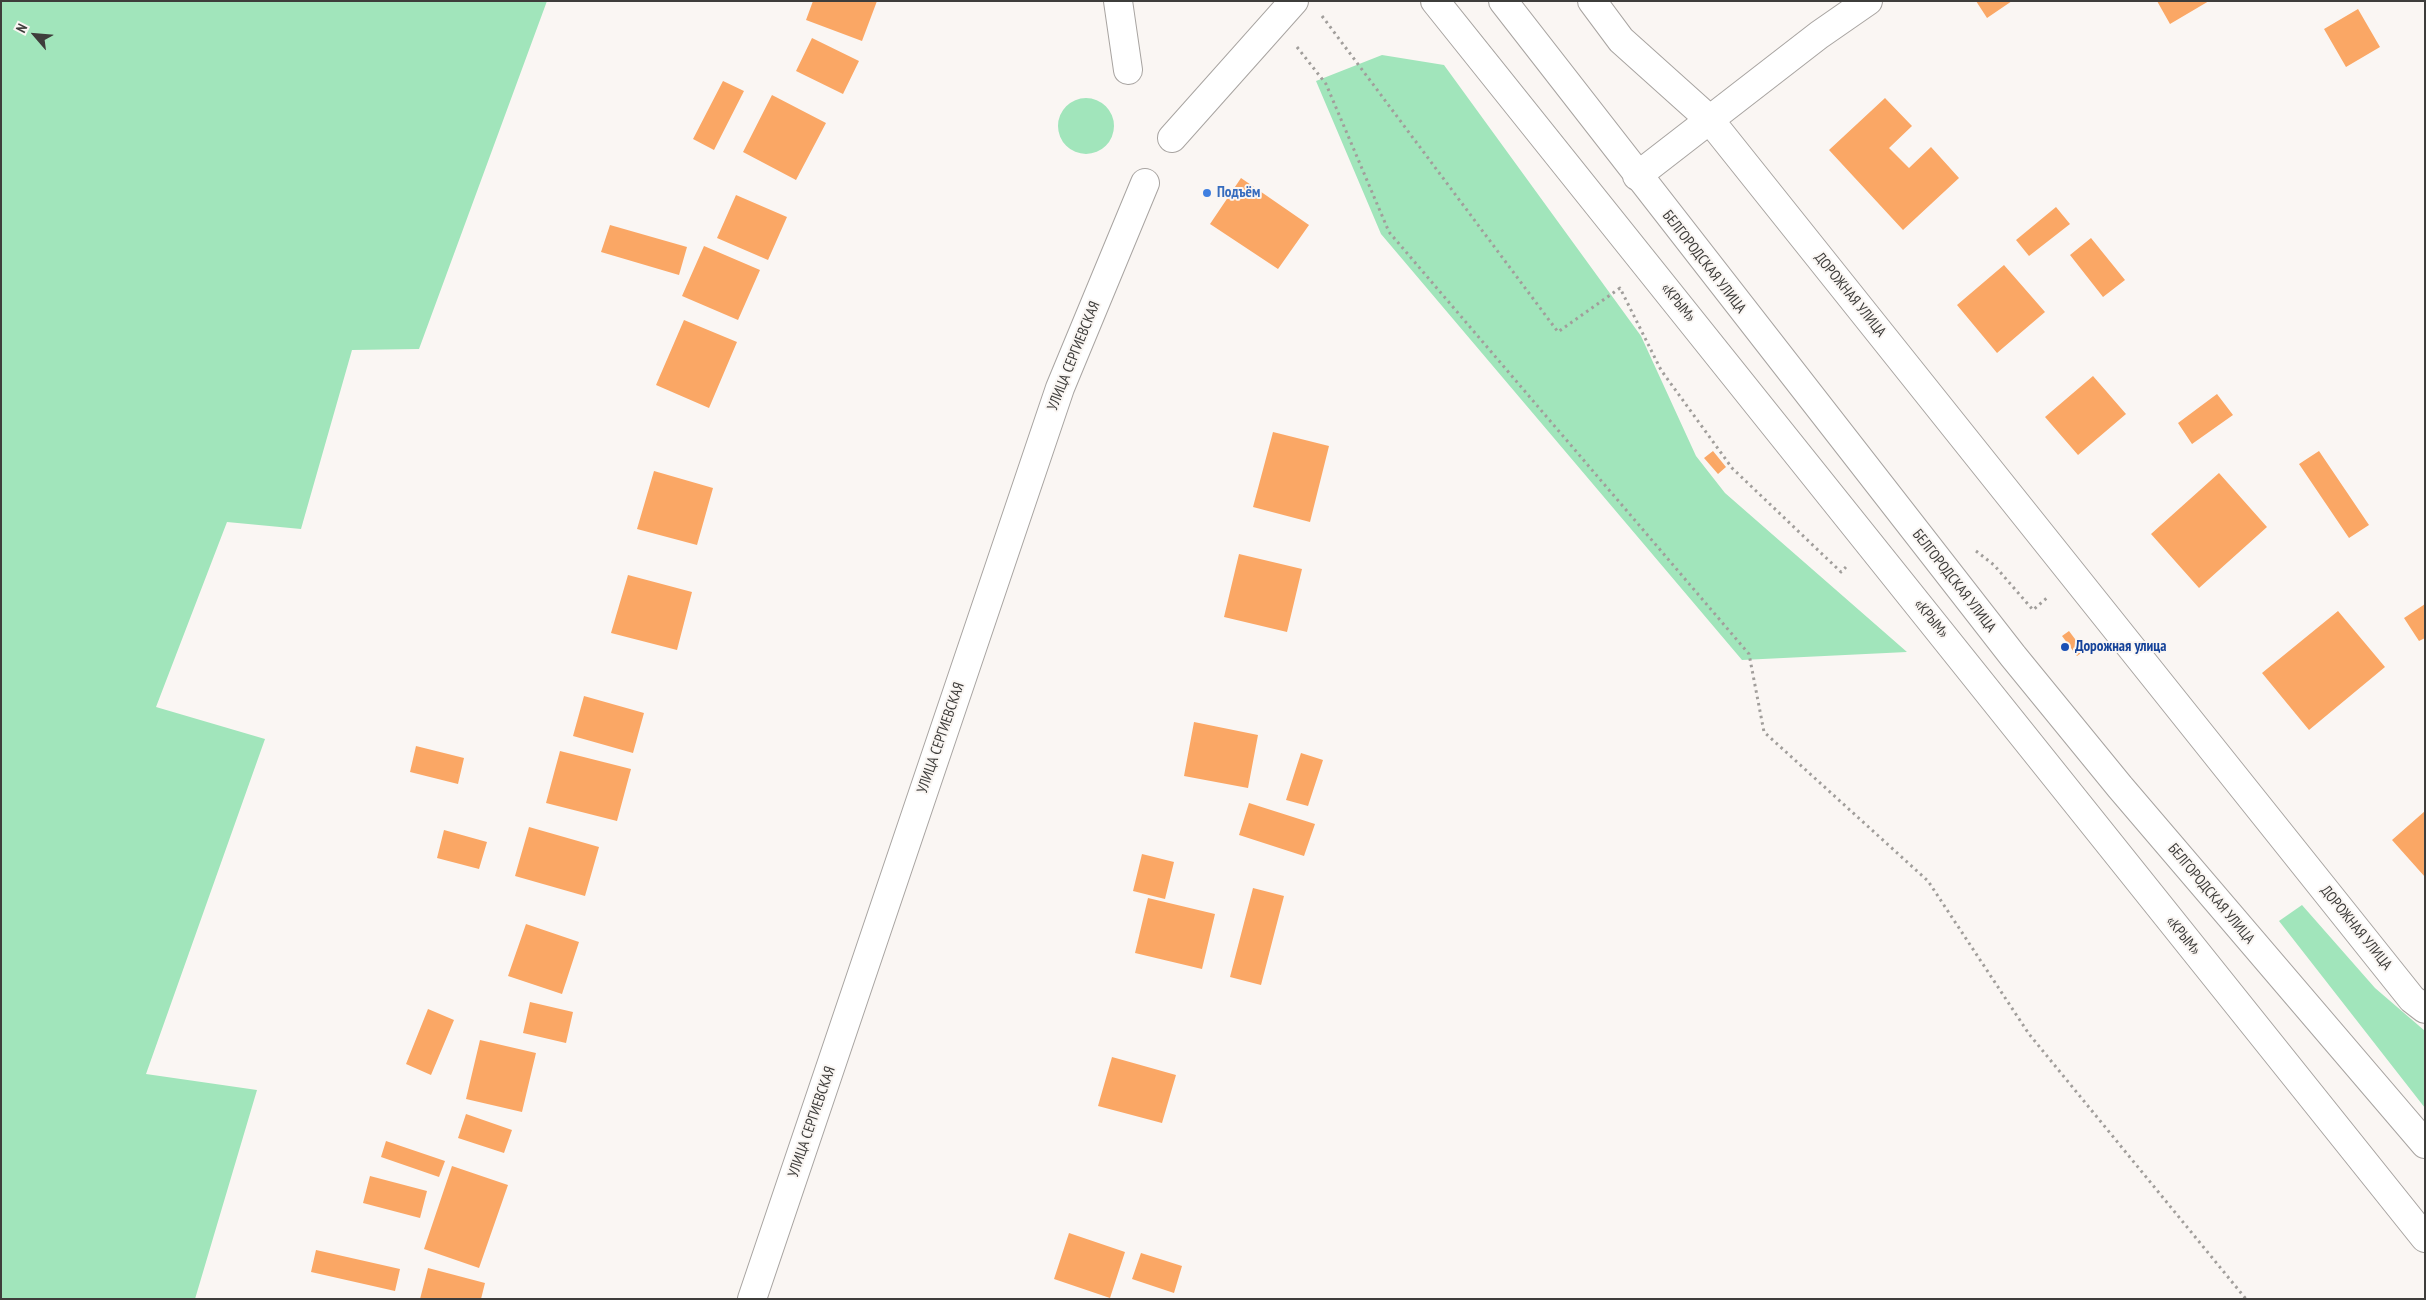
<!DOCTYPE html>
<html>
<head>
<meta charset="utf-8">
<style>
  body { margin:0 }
  #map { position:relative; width:2426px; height:1300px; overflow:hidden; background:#faf6f3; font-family:"PT Sans Narrow",sans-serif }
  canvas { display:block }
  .frame { position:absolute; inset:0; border:2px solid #3e3d3b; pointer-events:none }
  .north { position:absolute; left:10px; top:10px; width:50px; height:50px; -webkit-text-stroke:4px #faf6f3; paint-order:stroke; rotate:297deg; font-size:14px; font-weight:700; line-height:20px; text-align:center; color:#3e3d3b }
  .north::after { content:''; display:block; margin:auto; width:18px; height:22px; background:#3e3d3b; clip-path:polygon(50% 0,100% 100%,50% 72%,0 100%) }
</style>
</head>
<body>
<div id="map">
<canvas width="2426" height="1300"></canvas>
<div class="frame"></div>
<div class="north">N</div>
</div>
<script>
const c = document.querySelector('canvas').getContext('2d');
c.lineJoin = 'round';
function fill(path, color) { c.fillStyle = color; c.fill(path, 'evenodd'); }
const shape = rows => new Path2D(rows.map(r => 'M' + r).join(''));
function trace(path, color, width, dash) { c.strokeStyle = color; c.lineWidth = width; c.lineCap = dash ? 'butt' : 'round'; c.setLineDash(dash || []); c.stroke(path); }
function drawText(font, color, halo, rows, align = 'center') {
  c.font = font + ' "PT Sans Narrow",sans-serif'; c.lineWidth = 4; c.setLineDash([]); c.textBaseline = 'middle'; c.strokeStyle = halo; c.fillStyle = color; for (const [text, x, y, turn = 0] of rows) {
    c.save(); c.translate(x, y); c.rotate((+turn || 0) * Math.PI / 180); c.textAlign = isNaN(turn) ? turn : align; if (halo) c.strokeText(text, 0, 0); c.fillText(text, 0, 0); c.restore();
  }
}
const green = shape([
  [1,1,547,1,419,349,352,350,301,529,227,522,156,707,265,739,146,1074,257,1090,195,1299,1,1299],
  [1382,55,1444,65,1641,336,1696,456,1725,493,1907,652,1742,660,1381,234,1316,81],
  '1058 126a28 28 0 1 1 56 0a28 28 0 1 1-56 0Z',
  [2302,905,2375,988,2425,1031,2425,1108,2279,921]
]);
const building = shape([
  [813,1,877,1,862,41,806,20],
  [1976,1,2012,1,1987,18],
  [2157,1,2209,1,2170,24],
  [2358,9,2380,47,2346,67,2324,29],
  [812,38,859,61,843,94,796,71],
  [723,81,744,91,714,150,693,139],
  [772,95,826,123,796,180,743,152],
  [1885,98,1912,126,1889,148,1909,168,1931,147,1959,178,1903,230,1829,150],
  [1241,178,1309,225,1278,269,1210,224],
  [736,195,787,217,768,260,717,238],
  [2056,207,2070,224,2029,256,2016,240],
  [610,225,687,247,679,275,601,252],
  [2091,238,2125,280,2103,297,2070,255],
  [704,246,760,270,738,320,682,296],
  [2004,265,2045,312,1997,353,1957,305],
  [684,320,737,342,709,408,656,385],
  [2093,376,2126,414,2078,455,2045,417],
  [2217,394,2233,415,2192,444,2178,423],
  [1273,432,1329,446,1310,522,1253,507],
  [1713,451,1726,467,1718,474,1704,458],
  [2319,451,2369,525,2349,538,2299,464],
  [654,471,713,488,697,545,637,529],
  [2219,473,2267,527,2199,588,2151,534],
  [1239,554,1302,569,1287,632,1224,617],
  [628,575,692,592,677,650,611,633],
  [2425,604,2425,638,2419,641,2404,618],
  [2338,611,2385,667,2309,730,2262,673],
  [2069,631,2084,651,2077,656,2062,636],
  [584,696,644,713,633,753,573,736],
  [1194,722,1258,735,1248,788,1184,776],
  [416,746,464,758,458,784,410,772],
  [560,751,631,769,617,821,546,803],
  [1301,753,1323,760,1308,806,1286,800],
  [1249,803,1315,824,1304,856,1239,835],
  [2425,811,2425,877,2392,840],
  [529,827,599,847,585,896,515,876],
  [444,830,487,842,479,869,437,858],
  [1142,854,1174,862,1165,899,1133,891],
  [1253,888,1284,896,1261,985,1230,977],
  [1148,898,1215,914,1202,969,1135,953],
  [526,924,579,942,562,994,508,976],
  [530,1002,573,1012,566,1043,523,1033],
  [428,1009,454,1020,431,1075,406,1064],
  [480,1040,536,1053,522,1112,466,1099],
  [1112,1057,1176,1075,1162,1123,1098,1106],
  [466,1114,512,1130,504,1153,458,1138],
  [386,1141,445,1161,439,1177,381,1157],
  [452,1166,508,1185,479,1268,424,1249],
  [370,1176,427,1191,420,1218,363,1203],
  [1069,1233,1125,1252,1110,1298,1054,1279],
  [316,1250,400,1269,395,1291,311,1272],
  [1141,1253,1182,1266,1174,1293,1132,1279],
  [428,1268,485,1283,481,1299,420,1299]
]);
const path = shape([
  [1322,16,1558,332,1620,288,1661,370,1732,468,1841,572,1846,567],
  [1297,47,1326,84,1389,232,1749,654,1764,732,1928,881,2029,1034,2246,1299],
  [1976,551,1994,565,2033,610,2049,596]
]);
const street = shape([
  [1118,1,1128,70],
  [1592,1,1621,40,1709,119,2412,999,2425,1009],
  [1172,138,1294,1],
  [1637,176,1819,35,1868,1],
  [752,1299,1060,388,1145,183]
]);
const primary = shape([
  [1435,1,2425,1238],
  [1503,1,2013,656,2120,787,2425,1144]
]);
const markers = [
  [1207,193,5,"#3f7fe0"],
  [2065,647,5,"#1a4fb4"]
];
const shopNames = [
  ["Подъём",1217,193]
];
const streetNames = [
  ["БЕЛГОРОДСКАЯ УЛИЦА",1704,262,52],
  ["ДОРОЖНАЯ УЛИЦА",1850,295,51],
  ["«КРЫМ»",1678,303,51],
  ["УЛИЦА СЕРГИЕВСКАЯ",1074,356,-68],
  ["БЕЛГОРОДСКАЯ УЛИЦА",1954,581,52],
  ["«КРЫМ»",1931,619,51],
  ["УЛИЦА СЕРГИЕВСКАЯ",941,738,-71],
  ["БЕЛГОРОДСКАЯ УЛИЦА",2211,894,50],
  ["ДОРОЖНАЯ УЛИЦА",2356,928,51],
  ["«КРЫМ»",2183,936,51],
  ["УЛИЦА СЕРГИЕВСКАЯ",812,1122,-71]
];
const transitNames = [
  ["Дорожная улица",2075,647]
];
fill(green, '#a1e5bb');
fill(building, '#faa765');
trace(street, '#a8a4a1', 30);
trace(primary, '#a8a4a1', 30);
trace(path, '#a19e9b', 3, [2.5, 4]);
trace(street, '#fff', 28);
trace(primary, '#fff', 28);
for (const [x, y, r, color] of markers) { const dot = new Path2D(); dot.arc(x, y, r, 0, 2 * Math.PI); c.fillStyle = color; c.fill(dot); trace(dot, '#faf6f3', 2); }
drawText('bold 15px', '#366cbe', '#faf6f3', shopNames, 'left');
drawText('15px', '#3e3d3b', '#faf6f3', streetNames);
drawText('bold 15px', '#164399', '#faf6f3', transitNames, 'left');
</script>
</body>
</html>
